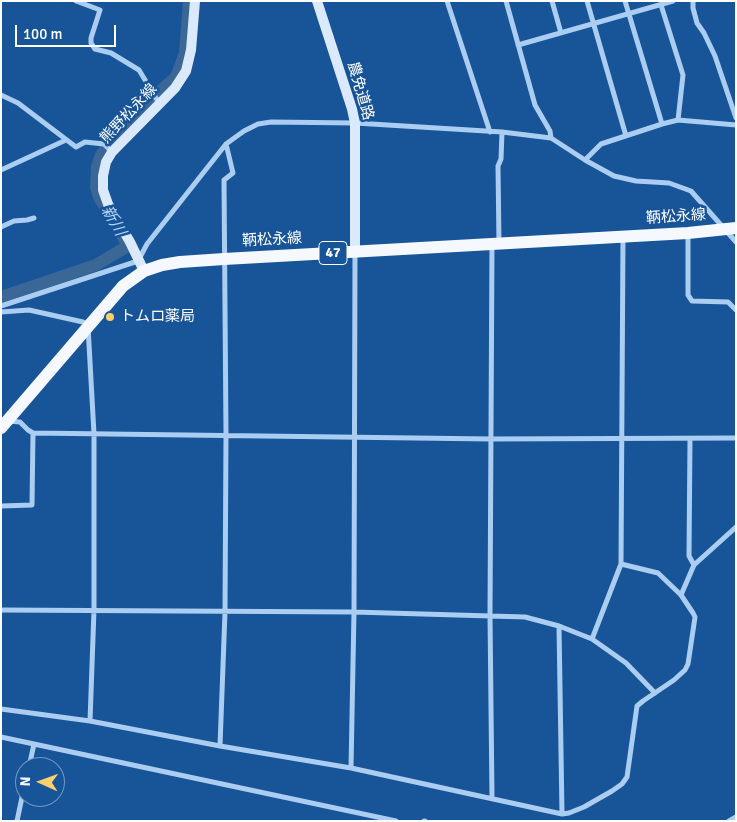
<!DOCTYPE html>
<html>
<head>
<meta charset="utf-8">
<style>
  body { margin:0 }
  #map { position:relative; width:737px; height:822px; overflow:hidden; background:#175498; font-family:Signika,sans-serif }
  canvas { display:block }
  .frame { position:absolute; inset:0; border:2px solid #fff; pointer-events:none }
  .north { position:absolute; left:15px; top:757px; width:50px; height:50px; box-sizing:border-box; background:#175498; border:1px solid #7498c1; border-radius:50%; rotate:272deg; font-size:14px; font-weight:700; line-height:20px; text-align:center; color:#fff }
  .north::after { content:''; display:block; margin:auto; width:18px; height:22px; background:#ffcf6b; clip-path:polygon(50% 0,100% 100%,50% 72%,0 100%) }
  .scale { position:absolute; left:15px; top:25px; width:101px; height:22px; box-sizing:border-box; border:2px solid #fff; border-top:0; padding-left:6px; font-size:15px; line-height:18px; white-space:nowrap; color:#fff; -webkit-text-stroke:4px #175498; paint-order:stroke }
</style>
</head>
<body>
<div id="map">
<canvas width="737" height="822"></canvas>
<div class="frame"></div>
<div class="north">N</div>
<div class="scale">100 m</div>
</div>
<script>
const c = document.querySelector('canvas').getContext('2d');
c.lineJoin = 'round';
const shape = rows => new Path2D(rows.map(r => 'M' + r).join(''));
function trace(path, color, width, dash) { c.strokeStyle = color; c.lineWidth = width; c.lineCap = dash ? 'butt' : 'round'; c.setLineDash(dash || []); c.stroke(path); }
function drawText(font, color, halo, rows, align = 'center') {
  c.font = font + ' Signika,"Noto Sans JP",sans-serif'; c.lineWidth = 5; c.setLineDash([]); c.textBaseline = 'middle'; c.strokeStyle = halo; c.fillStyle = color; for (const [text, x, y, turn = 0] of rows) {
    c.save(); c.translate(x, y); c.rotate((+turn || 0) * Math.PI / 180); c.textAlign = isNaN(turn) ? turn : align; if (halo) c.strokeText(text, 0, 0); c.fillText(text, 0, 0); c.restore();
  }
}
const river = shape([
  [110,215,99,197,96,187,97,167,101,155,110,144,133,123,158,93,176,77,185,53,189,1],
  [1,297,96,265,128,246,120,232]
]);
const street = shape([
  [76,1,100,10,91,38,91,43,95,49,111,53,139,70,159,103],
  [447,1,490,132],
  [506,1,535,105,550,131,551,138],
  [552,1,561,33],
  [587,1,626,136],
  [625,1,662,124],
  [693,1,693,8,697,23,704,33,715,56,736,118],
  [661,5,683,75,678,120],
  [518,45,673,1],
  [1,95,18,103,76,147,85,142,104,144,112,152],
  [585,160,601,144,662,124,678,120,736,125],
  [1,170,66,140],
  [1,227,14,221,27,220,34,218],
  [688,233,688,295,692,301,728,302,736,310],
  [499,244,498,166,501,159,502,132],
  [1,306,138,261,147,244,226,144,244,131,258,124,271,122,355,123,502,132,551,138,585,160,614,176,636,181,669,183,691,191,736,242],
  [1,312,29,310,83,322,88,326,94,434,94,610,90,721],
  [8,421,20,422,28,430,33,433,491,439,736,438],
  [690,439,689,556,694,565],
  [1,506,32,505,33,433],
  [681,595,694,565,736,527],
  [1,610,354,612,525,617,559,626,592,639,626,663,655,693],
  [559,626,562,814],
  [592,639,621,564,623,237],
  [1,709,90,721,220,746,351,768,562,814,569,813,584,807,612,791,622,784,627,777,637,706,643,701,674,680,685,670,688,664,694,624,695,617,693,613,681,595,658,573,621,564],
  [1,737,396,821],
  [220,746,225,612,226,435,224,180,233,173,226,144],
  [29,767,34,744],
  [351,768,354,612,355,252],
  [492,798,490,615,492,244],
  [17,821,25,783],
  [424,821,425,821],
  [729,821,736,817]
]);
const secondary = shape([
  [317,1,352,109,355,123,355,252],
  [144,271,130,242,108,204,103,190,103,176,106,162,112,152,175,88,186,71,191,50,195,1]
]);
const primary = shape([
  [1,428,123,286,144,271,162,265,180,262,224,259,688,233,736,228]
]);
const markers = [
  [110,317,5,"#ffcf6b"]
];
const shields = [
  [333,253,28]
];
const shieldNames = [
  ["47",333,253]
];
const streetNames = [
  ["農免道路",360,91,74],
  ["熊野松永線",129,114,-47],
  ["鞆松永線",676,217,-4],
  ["鞆松永線",272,240,-3]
];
const poiNames = [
  ["トムロ薬局",120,317]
];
const waterNames = [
  ["新川",113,221,60]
];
trace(river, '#3b6797', 12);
trace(street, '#abcdf1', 5);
trace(secondary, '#daeafc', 10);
trace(primary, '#f5f9ff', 12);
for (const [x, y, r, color] of markers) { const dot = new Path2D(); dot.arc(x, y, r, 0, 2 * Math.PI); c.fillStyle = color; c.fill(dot); trace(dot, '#175498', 2); }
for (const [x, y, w] of shields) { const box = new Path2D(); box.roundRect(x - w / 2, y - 11.5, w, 23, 4); c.fillStyle = '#175498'; c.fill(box); trace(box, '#fff', 1); }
drawText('bold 14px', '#fff', null, shieldNames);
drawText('15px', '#fff', '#175498', streetNames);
drawText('15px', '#fff', '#175498', poiNames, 'left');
drawText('italic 16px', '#b7d7f8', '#175498', waterNames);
</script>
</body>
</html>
